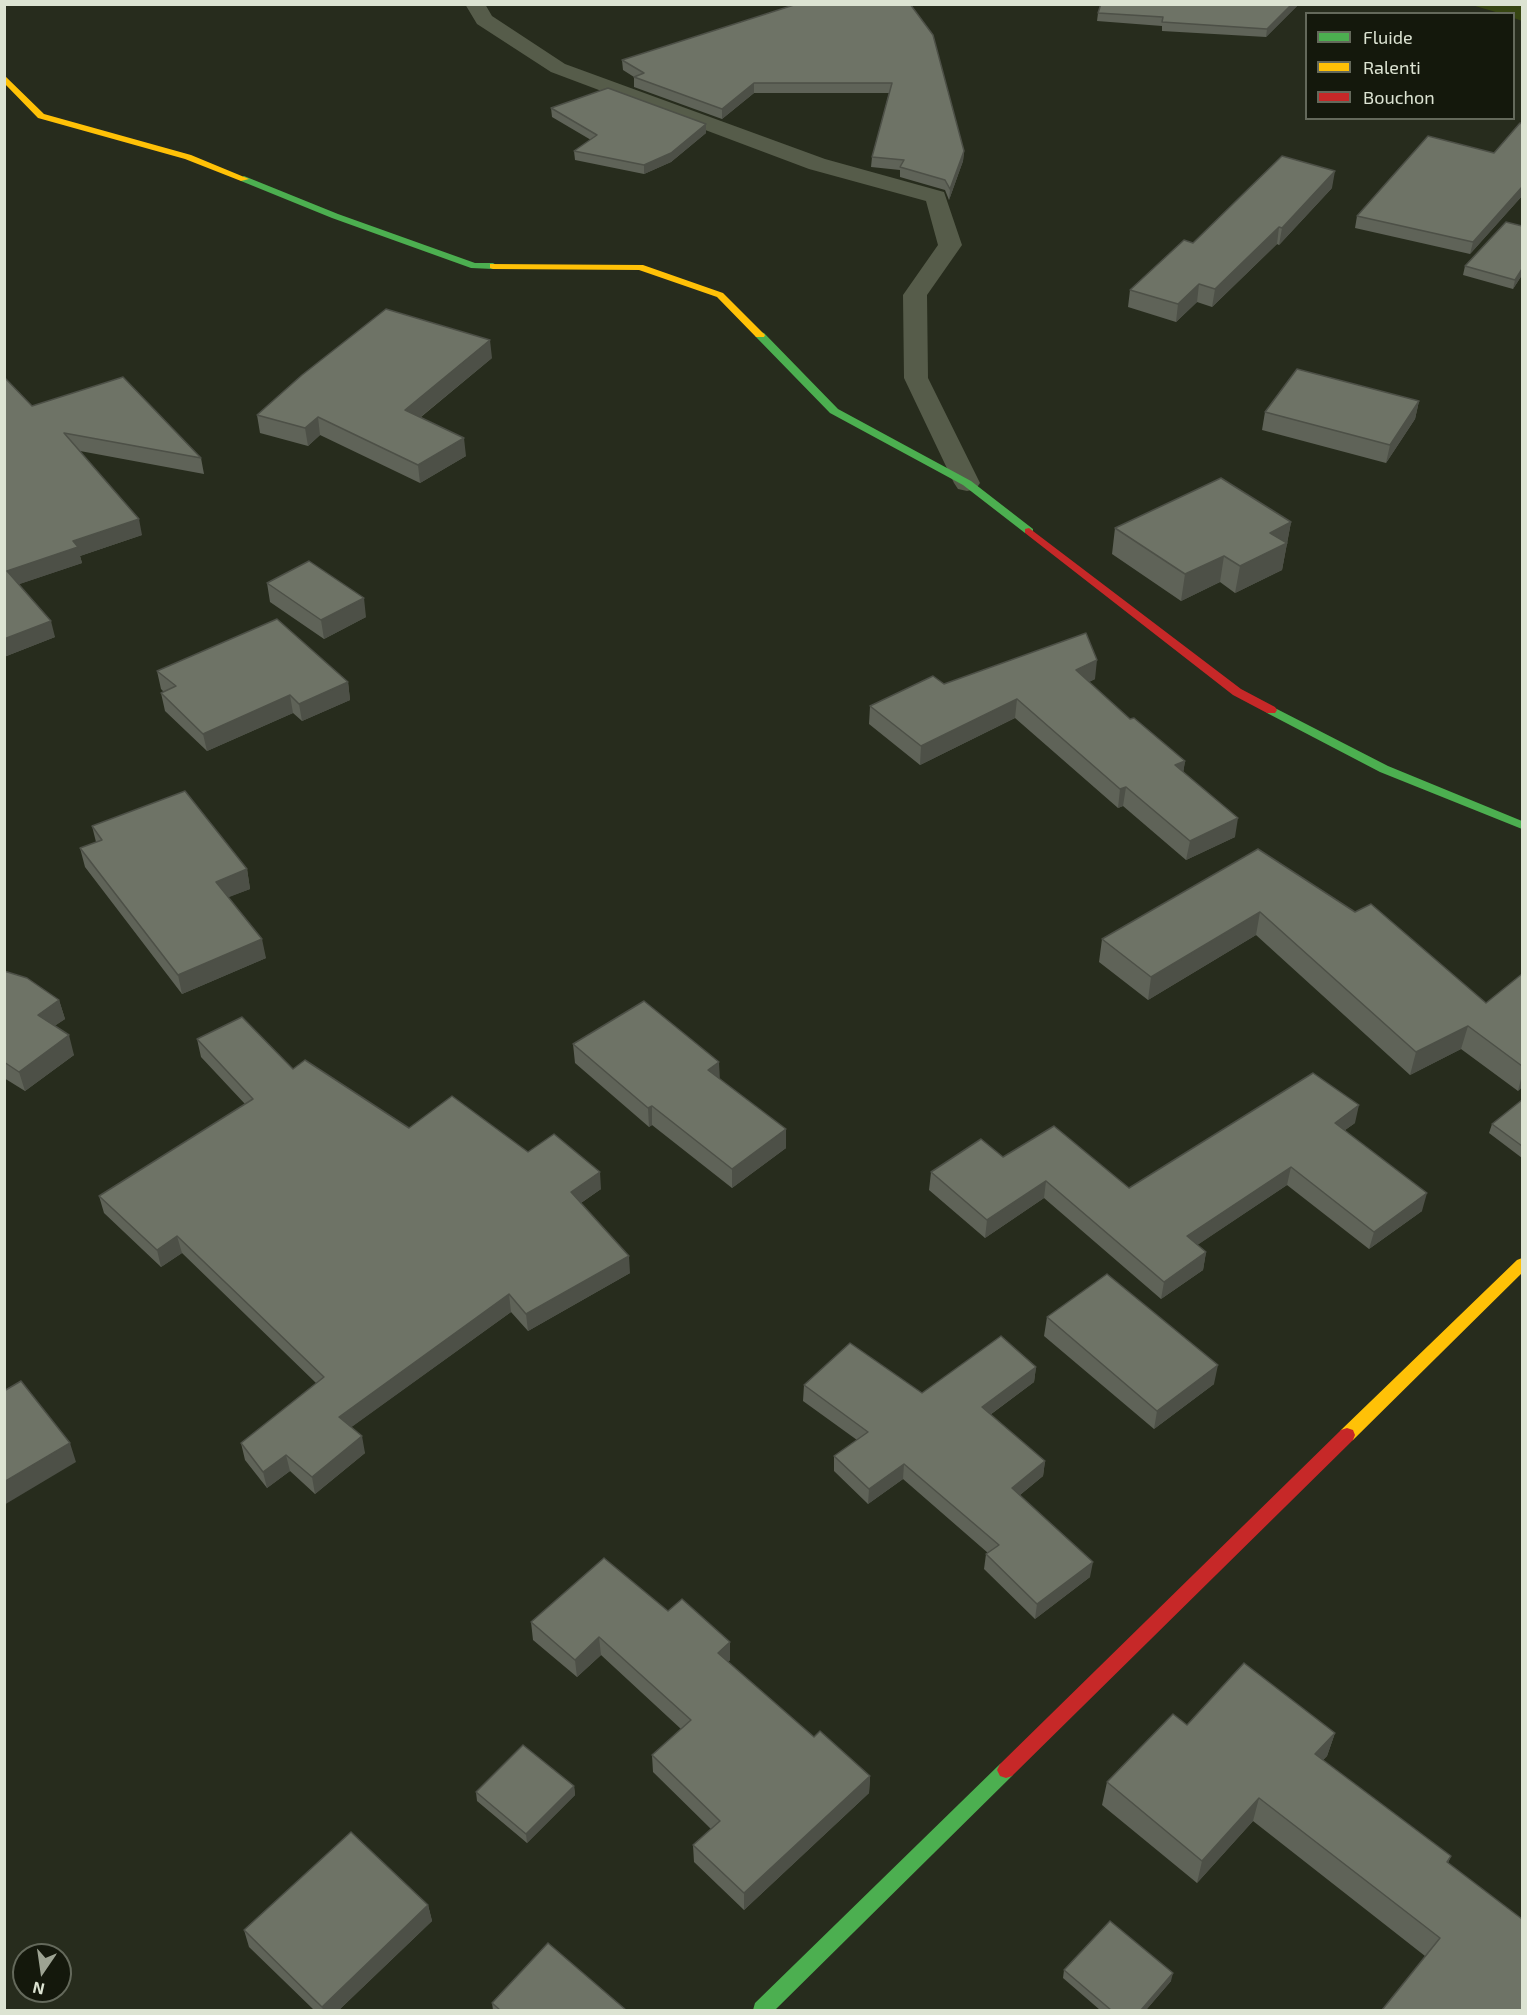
<!DOCTYPE html>
<html>
<head>
<meta charset="utf-8">
<style>
  body { margin:0 }
  #map { position:relative; width:1527px; height:2015px; overflow:hidden; background:#272c1d; font-family:"Exo 2",sans-serif }
  canvas { display:block }
  .frame { position:absolute; inset:0; border:6px solid #dce3d2; pointer-events:none }
  .legend { position:absolute; left:1305px; top:12px; width:210px; height:108px; box-sizing:border-box; background:#14180c; border:2px solid #64695b; margin:0; padding:8px 10px; list-style:none; font-size:18px; color:#dce3d2 }
  .legend li { display:flex; align-items:center; gap:12px; height:30px }
  .legend b { width:30px; border:2px solid #64695b }
  .north { position:absolute; left:12px; top:1943px; width:60px; height:60px; box-sizing:border-box; background:#14180c; border:2px solid #64695b; border-radius:50%; rotate:193deg; font-size:16px; font-weight:700; line-height:24px; text-align:center; color:#dce3d2 }
  .north::after { content:''; display:block; margin:auto; width:21px; height:27px; background:#9da393; clip-path:polygon(50% 0,100% 100%,50% 72%,0 100%) }
</style>
</head>
<body>
<div id="map">
<canvas width="1527" height="2015"></canvas>
<div class="frame"></div>
<ul class="legend">
<li><b style="height:8px;background:#4caf50"></b>Fluide</li>
<li><b style="height:8px;background:#ffc107"></b>Ralenti</li>
<li><b style="height:8px;background:#c62828"></b>Bouchon</li>
</ul>
<div class="north">N</div>
</div>
<script>
const c = document.querySelector('canvas').getContext('2d');
c.lineJoin = 'round';
function fill(path, color) { c.fillStyle = color; c.fill(path, 'evenodd'); }
const shape = rows => new Path2D(rows.map(r => 'M' + r).join(''));
function trace(path, color, width, dash) { c.strokeStyle = color; c.lineWidth = width; c.lineCap = dash ? 'butt' : 'round'; c.setLineDash(dash || []); c.stroke(path); }
const green = shape([
  [1472,5,1522,5,1522,21,1514,18,1514,14,1499,13]
]);
const street = shape([
  [465,4,485,4,492,16,565,64,825,159,944,192,962,245,927,295,928,378,980,483,976,489,967,491,958,489,954,483,904,378,903,295,938,245,926,201,809,169,551,72,477,24,465,4]
]);
const fast = shape([
  [244,176,338,214,475,263,493,263,498,266,493,269,471,268,332,218,241,181,239,179,244,176],
  [760,332,764,333,838,409,971,481,1033,529,1033,533,1025,533,963,485,830,413,756,337,755,335,760,332],
  [1271,706,1388,766,1522,821,1522,829,1380,772,1267,713,1265,710,1271,706],
  [1006,1762,1012,1764,1015,1770,1012,1776,775,2010,753,2010,755,2003,1000,1764,1006,1762]
]);
const slow = shape([
  [4,75,44,114,191,155,249,179,241,181,185,159,38,118,4,83,4,75],
  [490,264,643,265,723,293,765,335,764,337,756,337,717,297,639,270,493,269,490,268,490,264],
  [1522,1258,1522,1273,1353,1440,1347,1442,1341,1440,1339,1435,1341,1430,1517,1260,1522,1258]
]);
const jam = shape([
  [1029,528,1241,689,1275,707,1277,710,1275,713,1267,713,1233,695,1025,533,1025,529,1029,528],
  [1347,1428,1353,1430,1355,1435,1353,1440,1012,1776,1006,1778,1000,1776,997,1770,1000,1764,1341,1430,1347,1428]
]);
const wall = shape([
  [910,4,964,151,963,161,949,200,945,190,900,177,900,170,871,167,872,157,889,93,754,93,722,119,634,87,634,77,623,70,622,60],
  [1101,4,1299,4,1266,37,1162,31,1162,26,1097,21,1098,13],
  [551,108,706,124,706,133,671,162,644,174,575,160,574,151,591,140,552,117],
  [1522,124,1522,196,1470,254,1355,228,1357,216,1494,153],
  [1332,188,1279,245,1277,244,1212,307,1197,302,1176,322,1128,307,1130,290,1193,243],
  [1465,266,1522,275,1513,289,1463,275],
  [492,358,421,417,466,456,420,483,320,435,308,446,260,433,257,415],
  [1419,401,1415,419,1386,463,1262,430,1265,412],
  [32,406,201,458,204,474,80,451,142,535,80,556,82,563,19,584,55,637,4,657],
  [1291,522,1282,570,1235,593,1220,582,1181,601,1112,554,1115,528],
  [267,583,366,617,324,639,270,602],
  [157,671,348,682,350,700,302,721,293,713,207,751,165,711,161,693,164,692,161,689],
  [1095,679,1089,682,1130,719,1185,761,1183,773,1235,837,1186,860,1123,806,1118,808,1015,718,920,765,869,724,870,706,944,684],
  [92,826,247,869,250,889,228,897,266,958,182,994,85,867,80,848,96,842],
  [1258,849,1486,1003,1522,974,1522,1087,1518,1091,1461,1049,1410,1075,1256,935,1148,1000,1099,962,1102,939],
  [4,971,59,1000,65,1019,54,1026,74,1055,25,1091,4,1078],
  [197,1039,293,1069,409,1128,528,1152,601,1189,581,1203,630,1273,528,1331,511,1312,351,1427,365,1453,315,1494,290,1471,267,1488,245,1460,241,1443,316,1383,182,1253,161,1267,104,1213,99,1196,245,1104,201,1057],
  [573,1044,720,1079,786,1148,732,1188,652,1125,649,1127,575,1063],
  [1522,1100,1522,1158,1489,1133,1492,1124],
  [1355,1123,1345,1130,1422,1211,1369,1249,1287,1185,1197,1245,1206,1252,1203,1270,1161,1299,1044,1198,985,1238,929,1190,931,1172,1003,1157,1129,1188],
  [1047,1317,1214,1384,1154,1429,1044,1336],
  [1036,1367,1034,1382,990,1415,1045,1461,1043,1476,1020,1495,1090,1577,1035,1619,984,1569,986,1554,988,1553,903,1479,868,1504,834,1471,834,1456,857,1440,803,1401,804,1385,922,1393],
  [668,1611,730,1660,728,1662,814,1737,870,1776,869,1793,744,1910,694,1862,693,1845,711,1829,653,1772,652,1755,681,1729,601,1655,577,1677,533,1640,531,1622],
  [1187,1725,1335,1733,1327,1756,1323,1760,1451,1856,1448,1863,1522,1920,1425,1956,1253,1821,1197,1883,1102,1805,1107,1782],
  [574,1786,575,1795,527,1843,477,1801,476,1792],
  [428,1905,432,1921,339,2010,314,2010,249,1947,244,1930],
  [1064,1970,1171,1981,1146,2010,1100,2010,1063,1978],
  [492,2003,626,2010,493,2010]
]);
const shadedWall = shape([
  [1292,4,1299,4,1266,37,1267,29],
  [754,83,754,93,722,119,722,109],
  [706,124,706,133,671,162,644,174,644,165],
  [964,151,963,161,949,200,950,189],
  [1335,171,1332,188,1279,245,1282,228],
  [1522,187,1522,196,1470,254,1473,242],
  [1279,227,1277,244,1212,307,1215,289],
  [1522,269,1522,275,1513,289,1515,280],
  [1199,284,1197,302,1176,322,1178,304],
  [490,340,492,358,407,428,405,410],
  [1419,401,1415,419,1386,463,1390,445],
  [318,417,320,435,308,446,305,428],
  [464,438,466,456,420,483,418,465],
  [139,519,142,535,80,556,82,563,11,587,7,571,73,541],
  [1291,522,1282,570,1235,593,1240,566,1270,533],
  [1224,556,1220,582,1181,601,1185,574],
  [364,598,366,617,324,639,321,620],
  [51,621,55,637,4,657,4,639],
  [1097,660,1095,679,1074,689,1076,670],
  [348,682,350,700,302,721,299,704],
  [290,695,293,713,207,751,203,734],
  [1017,699,1015,718,920,765,921,746],
  [1185,761,1182,780,1175,765],
  [1126,787,1123,806,1118,808,1120,789],
  [1238,818,1235,837,1186,860,1190,841],
  [247,869,250,889,219,901,216,882],
  [1260,912,1256,935,1148,1000,1151,977],
  [262,939,266,958,182,994,178,975],
  [59,1000,65,1019,43,1034,38,1015],
  [1468,1026,1461,1049,1410,1075,1416,1052],
  [69,1035,74,1055,25,1091,19,1072],
  [719,1062,720,1081,708,1070],
  [1522,1075,1522,1087,1518,1091],
  [1359,1105,1355,1123,1331,1140,1335,1123],
  [652,1106,652,1125,649,1127,648,1108],
  [786,1129,786,1148,732,1188,732,1169],
  [1291,1167,1287,1185,1184,1254,1187,1236],
  [600,1172,601,1189,572,1209,571,1192],
  [1046,1181,1044,1198,985,1238,987,1220],
  [1427,1193,1422,1211,1369,1249,1374,1232],
  [177,1236,182,1253,161,1267,157,1250],
  [1206,1252,1203,1270,1161,1299,1164,1282],
  [629,1256,630,1273,528,1331,526,1314],
  [509,1294,511,1312,342,1434,339,1417],
  [1218,1365,1214,1384,1154,1429,1157,1411],
  [1036,1367,1034,1382,980,1422,982,1407],
  [362,1436,365,1453,315,1494,312,1477],
  [70,1443,76,1462,4,1505,4,1482],
  [286,1455,290,1471,267,1488,263,1472],
  [1045,1461,1043,1476,1010,1503,1012,1488],
  [904,1464,903,1479,868,1504,869,1489],
  [1093,1562,1090,1577,1035,1619,1037,1604],
  [599,1637,601,1655,577,1677,575,1660],
  [730,1642,730,1660,718,1670,718,1653],
  [1335,1733,1327,1756,1308,1776,1315,1754],
  [870,1776,869,1793,744,1910,744,1893],
  [574,1786,575,1795,527,1843,526,1834],
  [1259,1798,1253,1821,1197,1883,1202,1861],
  [428,1905,432,1921,339,2010,323,2010,322,2007],
  [1173,1973,1171,1981,1146,2010,1141,2010]
]);
const building = shape([
  [797,4,910,4,933,35,964,151,950,189,945,180,900,167,904,160,872,157,892,83,754,83,722,109,634,77,644,73,622,60,797,4],
  [1101,4,1292,4,1267,29,1162,22,1163,17,1098,13,1101,4],
  [608,88,706,124,671,153,644,165,574,151,597,135,551,108,608,88],
  [1520,123,1522,124,1522,187,1473,242,1357,216,1428,136,1494,153,1520,123],
  [1282,156,1335,171,1282,228,1279,227,1215,289,1199,284,1178,304,1130,290,1184,240,1193,243,1282,156],
  [1506,222,1522,226,1522,269,1515,280,1465,266,1506,222],
  [386,309,490,340,405,410,464,438,418,465,318,417,305,428,257,415,302,375,386,309],
  [1297,369,1419,401,1390,445,1265,412,1297,369],
  [4,377,32,406,123,377,201,458,64,433,139,519,73,541,78,547,7,571,51,621,4,639,4,377],
  [1221,478,1291,522,1270,533,1287,543,1240,566,1224,556,1185,574,1115,528,1221,478],
  [309,561,364,598,321,620,267,583,309,561],
  [277,619,348,682,299,704,290,695,203,734,161,693,176,686,157,671,277,619],
  [1086,633,1097,660,1076,670,1130,719,1134,718,1185,761,1175,765,1238,818,1190,841,1126,787,1120,789,1017,699,921,746,870,706,933,676,944,684,1086,633],
  [185,791,247,869,216,882,262,939,178,975,80,848,102,840,92,826,185,791],
  [1258,849,1355,912,1371,904,1486,1003,1522,974,1522,1066,1468,1026,1416,1052,1260,912,1151,977,1102,939,1258,849],
  [4,971,27,978,59,1000,38,1015,69,1035,19,1072,4,1062,4,971],
  [644,1001,719,1062,708,1070,786,1129,732,1169,652,1106,648,1108,573,1044,644,1001],
  [242,1017,293,1069,305,1060,409,1128,452,1096,528,1152,554,1134,600,1172,571,1192,629,1256,526,1314,509,1294,339,1417,362,1436,312,1477,286,1455,263,1472,241,1443,324,1377,177,1236,157,1250,99,1196,253,1099,197,1039,242,1017],
  [1313,1073,1359,1105,1335,1123,1427,1193,1374,1232,1291,1167,1187,1236,1206,1252,1164,1282,1046,1181,987,1220,931,1172,981,1139,1003,1157,1054,1126,1129,1188,1313,1073],
  [1522,1100,1522,1146,1492,1124,1522,1100],
  [1107,1274,1218,1365,1157,1411,1047,1317,1107,1274],
  [1001,1336,1036,1367,982,1407,1045,1461,1012,1488,1093,1562,1037,1604,986,1554,999,1545,904,1464,869,1489,834,1456,868,1432,804,1385,850,1343,922,1393,1001,1336],
  [21,1381,70,1443,4,1482,4,1391,21,1381],
  [604,1558,668,1611,682,1599,730,1642,718,1653,814,1737,820,1731,870,1776,744,1893,693,1845,720,1821,652,1755,691,1720,599,1637,575,1660,531,1622,604,1558],
  [1244,1663,1335,1733,1315,1754,1451,1856,1447,1862,1522,1919,1522,2010,1382,2010,1440,1938,1259,1798,1202,1861,1107,1782,1173,1714,1187,1725,1244,1663],
  [523,1745,574,1786,526,1834,476,1792,523,1745],
  [351,1832,428,1905,322,2007,244,1930,351,1832],
  [1110,1921,1173,1973,1141,2010,1111,2010,1064,1970,1110,1921],
  [548,1943,626,2010,500,2010,492,2003,548,1943]
]);
fill(green, '#374612');
fill(street, '#565c4a');
fill(fast, '#4caf50');
fill(slow, '#ffc107');
fill(jam, '#c62828');
fill(wall, '#5f6358');
fill(shadedWall, '#4d5047');
fill(building, '#6e7366');
trace(building, '#4d5047', 1.5);
</script>
</body>
</html>
